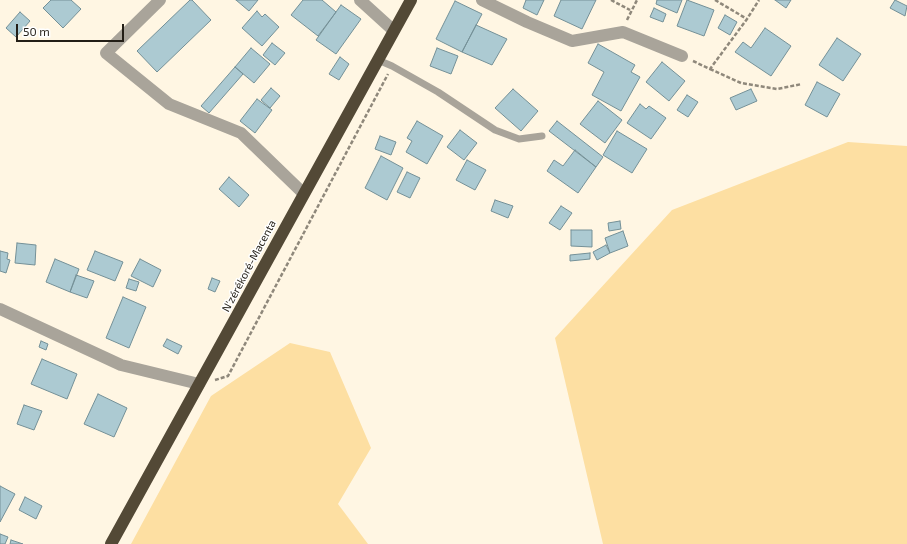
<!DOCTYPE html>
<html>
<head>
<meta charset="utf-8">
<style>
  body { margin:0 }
  #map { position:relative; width:907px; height:544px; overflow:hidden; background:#fff6e3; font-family:"Exo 2",sans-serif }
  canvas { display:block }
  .scale { position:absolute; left:16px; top:24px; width:108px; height:18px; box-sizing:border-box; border:2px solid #231e16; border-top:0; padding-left:5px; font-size:12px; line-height:14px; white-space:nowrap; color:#231e16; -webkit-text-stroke:3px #fff; paint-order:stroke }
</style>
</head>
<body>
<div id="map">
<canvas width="907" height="544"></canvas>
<div class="scale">50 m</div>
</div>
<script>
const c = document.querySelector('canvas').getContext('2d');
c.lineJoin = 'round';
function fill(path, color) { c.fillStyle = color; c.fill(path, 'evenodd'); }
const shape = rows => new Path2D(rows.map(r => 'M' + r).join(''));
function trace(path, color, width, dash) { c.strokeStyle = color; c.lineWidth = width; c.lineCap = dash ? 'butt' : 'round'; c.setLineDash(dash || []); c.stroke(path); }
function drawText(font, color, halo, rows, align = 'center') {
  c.font = font + ' "Exo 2",sans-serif'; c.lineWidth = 3; c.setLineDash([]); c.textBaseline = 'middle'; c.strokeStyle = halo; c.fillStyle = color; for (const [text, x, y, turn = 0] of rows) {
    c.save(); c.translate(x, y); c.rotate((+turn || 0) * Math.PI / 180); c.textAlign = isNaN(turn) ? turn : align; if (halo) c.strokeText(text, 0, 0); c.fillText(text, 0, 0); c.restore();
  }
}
const green = shape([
  [848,142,907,146,907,544,603,544,555,338,672,210],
  [290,343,330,352,371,448,338,504,368,544,131,544,211,396]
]);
const building = shape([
  [51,0,71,0,81,9,63,28,43,8,51,0],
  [190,0,192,0,211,20,157,72,137,51,190,0],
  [236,0,258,0,249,11,236,0],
  [303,0,322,0,336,12,318,36,291,15,303,0],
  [526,0,544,0,537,15,523,8,526,0],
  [561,0,596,0,582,29,554,16,561,0],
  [657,0,682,0,677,13,656,4,657,0],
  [687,0,714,10,704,36,677,26,687,0],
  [775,0,791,0,786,8,775,0],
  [895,0,907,6,905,16,890,8,895,0],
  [455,1,482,14,462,52,436,39,455,1],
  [341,5,361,19,336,54,316,40,341,5],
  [654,8,666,14,663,22,650,17,654,8],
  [257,11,262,17,265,14,279,27,262,46,242,28,257,11],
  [20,12,30,21,16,37,6,28,20,12],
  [725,15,737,22,730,35,718,28,725,15],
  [476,25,507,39,492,65,462,52,476,25],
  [765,28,791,46,771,76,735,52,743,42,751,48,765,28],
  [837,38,861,54,843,81,819,65,837,38],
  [272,43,285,53,275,65,263,55,272,43],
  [598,44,635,65,631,72,640,77,621,111,592,95,604,72,588,63,598,44],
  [251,48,270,64,254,83,235,67,251,48],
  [437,48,458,56,451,74,430,66,437,48],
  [340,57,349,64,339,80,329,74,340,57],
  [662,62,685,81,669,101,646,82,662,62],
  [235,67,243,74,209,113,201,106,235,67],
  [817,82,840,94,827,117,805,105,817,82],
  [271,88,280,96,270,108,261,100,271,88],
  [513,89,538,111,521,131,495,108,513,89],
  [751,89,757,101,736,110,730,98,751,89],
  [687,95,698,102,688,117,677,110,687,95],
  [257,99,272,110,255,133,240,121,257,99],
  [598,101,622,120,605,143,580,124,598,101],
  [640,104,646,109,649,106,666,118,651,139,627,123,640,104],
  [417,121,443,136,427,164,406,152,412,141,407,138,417,121],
  [557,121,603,157,596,167,549,131,557,121],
  [460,130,477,143,464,160,447,147,460,130],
  [617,131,647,149,632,173,603,155,617,131],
  [380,136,396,142,391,155,375,149,380,136],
  [575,150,596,167,578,193,547,171,554,160,563,166,575,150],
  [381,156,403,168,387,200,365,188,381,156],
  [467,160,486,170,475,190,456,180,467,160],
  [407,172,420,178,410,198,397,192,407,172],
  [229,177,249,195,239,207,219,189,229,177],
  [495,200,513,206,508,218,491,211,495,200],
  [561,206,572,213,560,230,549,223,561,206],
  [620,221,621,229,609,231,608,223,620,221],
  [571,230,592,230,592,247,571,246,571,230],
  [623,231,628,246,610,253,605,238,623,231],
  [17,243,36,245,35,265,15,263,17,243],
  [606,245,610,253,597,260,593,252,606,245],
  [0,251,8,253,7,259,10,260,6,273,0,271,0,251],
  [95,251,123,262,115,281,87,270,95,251],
  [590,253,590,259,570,261,570,255,590,253],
  [55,259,79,269,70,292,46,282,55,259],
  [140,259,161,270,153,287,131,276,140,259],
  [76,275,94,281,87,298,70,292,76,275],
  [212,278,220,281,215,292,208,289,212,278],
  [129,279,139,282,136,291,126,288,129,279],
  [123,297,146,307,129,348,106,338,123,297],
  [167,339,182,346,178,354,163,346,167,339],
  [41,341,48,344,46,350,39,347,41,341],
  [42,359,77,374,67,399,31,384,42,359],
  [98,394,127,408,114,437,84,424,98,394],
  [24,405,42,411,34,430,17,424,24,405],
  [0,486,15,494,0,522,0,486],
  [25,497,42,506,36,519,19,510,25,497],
  [0,534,8,537,5,544,0,544,0,534],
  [11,540,23,544,10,544,11,540]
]);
const path = shape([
  [611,0,630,10],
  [715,0,747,19],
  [627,20,637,0],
  [693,61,710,69,747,19,759,0],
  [710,69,741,83,777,89,802,84],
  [215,380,228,376,388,74]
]);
const lane = shape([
  [378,60,392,66,438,92,495,130,519,139,542,136]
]);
const street = shape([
  [160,0,106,53,169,104,241,133,303,193],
  [360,0,393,30],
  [482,0,527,22,572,41,623,32,682,56],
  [0,309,121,365,199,384]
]);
const highway = shape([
  [111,544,411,0]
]);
const streetNames = [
  ["N'zérékoré-Macenta",249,266,-62]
];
fill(green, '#fddfa2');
fill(building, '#accad2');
trace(building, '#749097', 1);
trace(path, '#8f887b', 2.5, [4, 2]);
trace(lane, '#a9a49a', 7);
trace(street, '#a9a49a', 12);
trace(highway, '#534936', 12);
drawText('11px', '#231e16', '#fff', streetNames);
</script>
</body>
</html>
